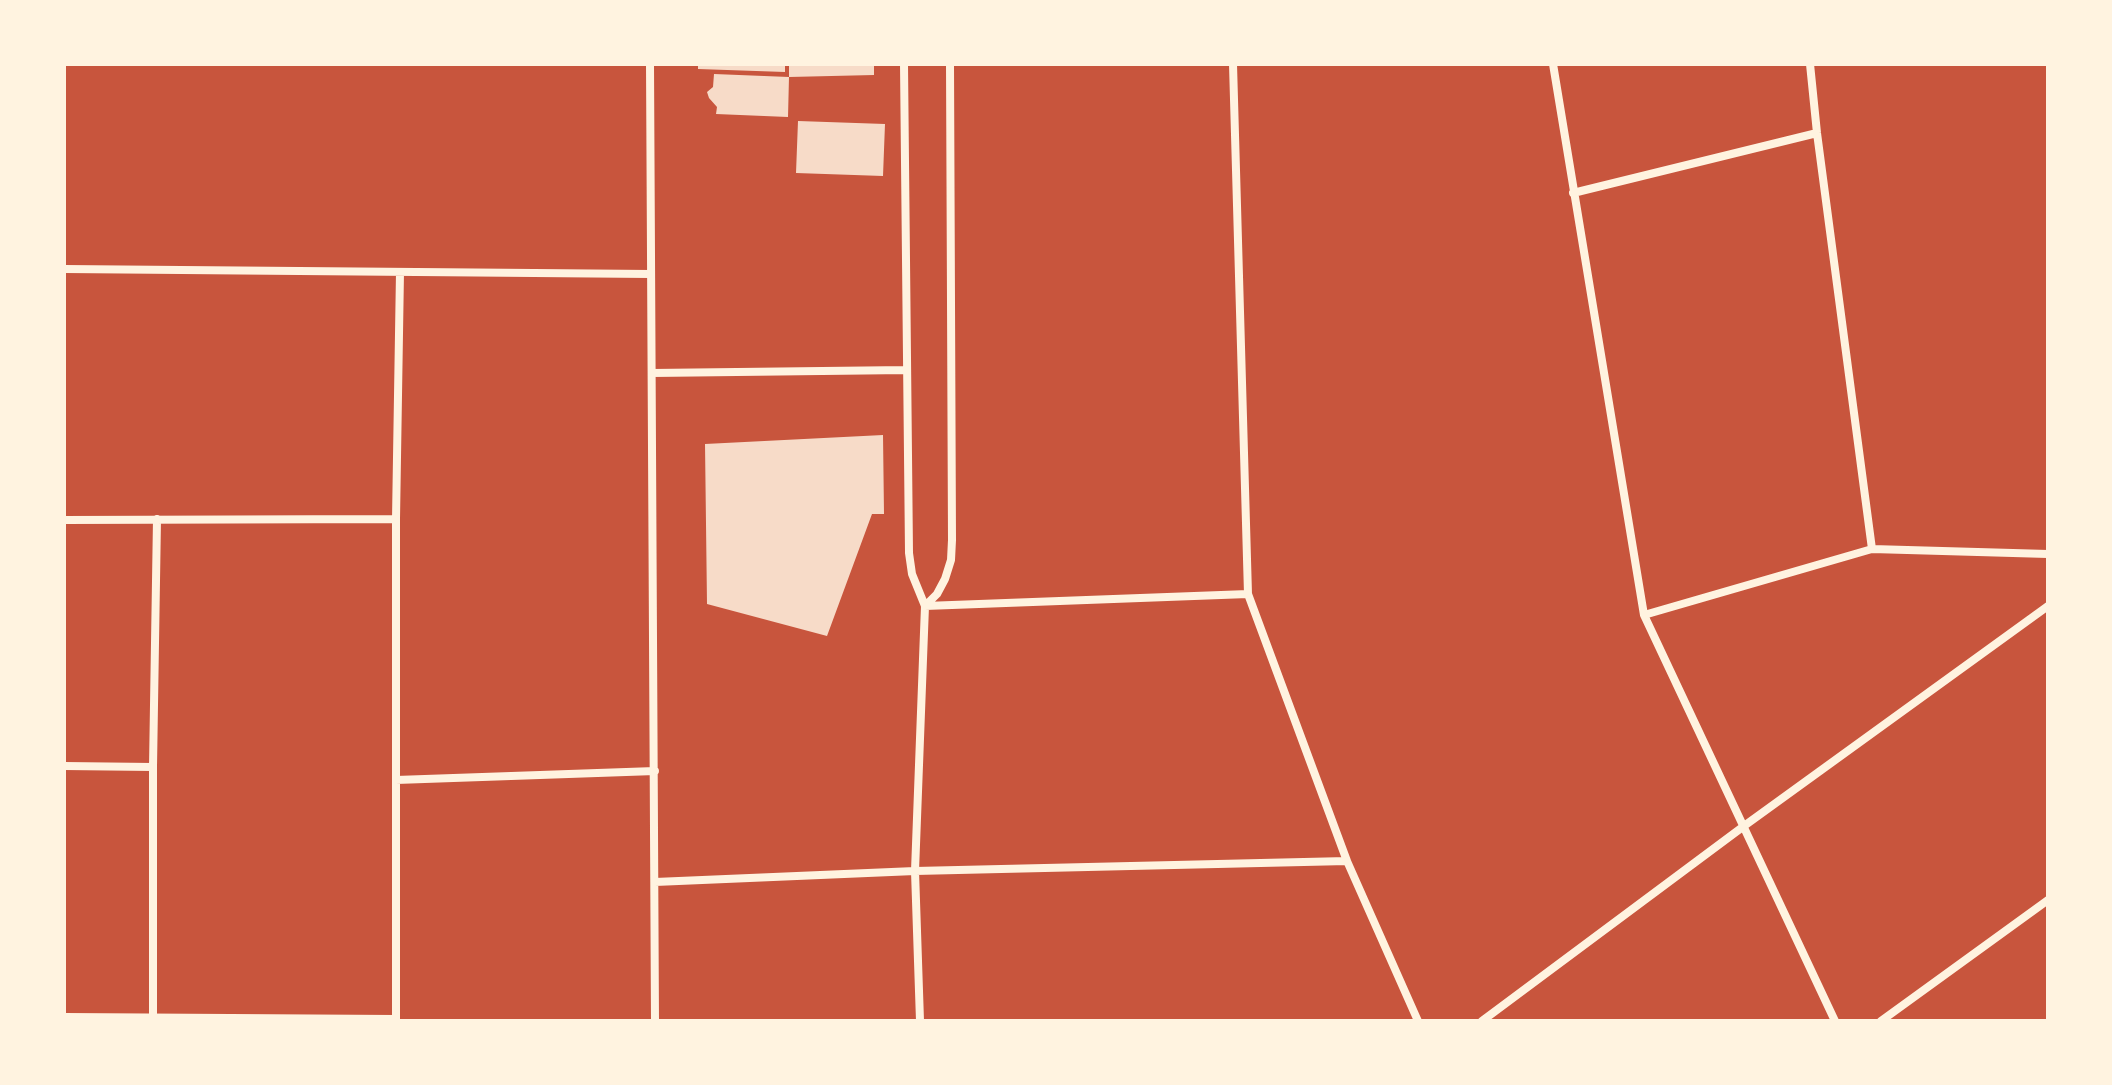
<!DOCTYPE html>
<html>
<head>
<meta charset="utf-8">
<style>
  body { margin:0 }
  #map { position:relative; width:2112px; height:1085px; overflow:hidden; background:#c8553d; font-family:"Golos Text",sans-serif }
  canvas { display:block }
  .frame { position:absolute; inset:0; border:66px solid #fff3e0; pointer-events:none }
</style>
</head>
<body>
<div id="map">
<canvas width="2112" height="1085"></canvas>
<div class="frame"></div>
</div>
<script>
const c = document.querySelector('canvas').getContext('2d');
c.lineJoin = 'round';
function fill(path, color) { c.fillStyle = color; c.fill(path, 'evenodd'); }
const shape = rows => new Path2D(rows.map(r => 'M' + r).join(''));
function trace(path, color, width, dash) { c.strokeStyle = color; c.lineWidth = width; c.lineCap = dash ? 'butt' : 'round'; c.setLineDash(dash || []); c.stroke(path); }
const building = shape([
  [698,64,785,64,785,72,698,69],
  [789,64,874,64,874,75,789,77],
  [714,74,789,77,788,117,716,114,717,107,709,98,707,92,713,87],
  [798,121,885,124,883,176,796,173],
  [883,435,884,514,872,514,827,636,707,604,705,444]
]);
const minor = shape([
  [650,64,655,1021],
  [904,64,909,553,912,574,925,606,915,871,920,1021],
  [1233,64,1248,594,1347,861,1418,1021],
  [1553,64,1644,615,1835,1021],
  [1810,64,1817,133,1872,549],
  [1573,193,1817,133],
  [64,269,651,274],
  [652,373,907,370],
  [64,520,396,519],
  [925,606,937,594,945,579,951,560,952,540,950,64],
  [925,606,1248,594],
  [1644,615,1872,549,2048,554],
  [64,766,153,767],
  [396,780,655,771],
  [655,882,915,871,1347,861],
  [64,1017,396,1019],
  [153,1018,153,767,157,519],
  [396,1021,396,519,400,272],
  [1482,1021,1744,826,2048,606],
  [1881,1021,2048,900]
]);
fill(building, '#f7dbc8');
trace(minor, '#fff3e0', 8);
</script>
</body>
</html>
